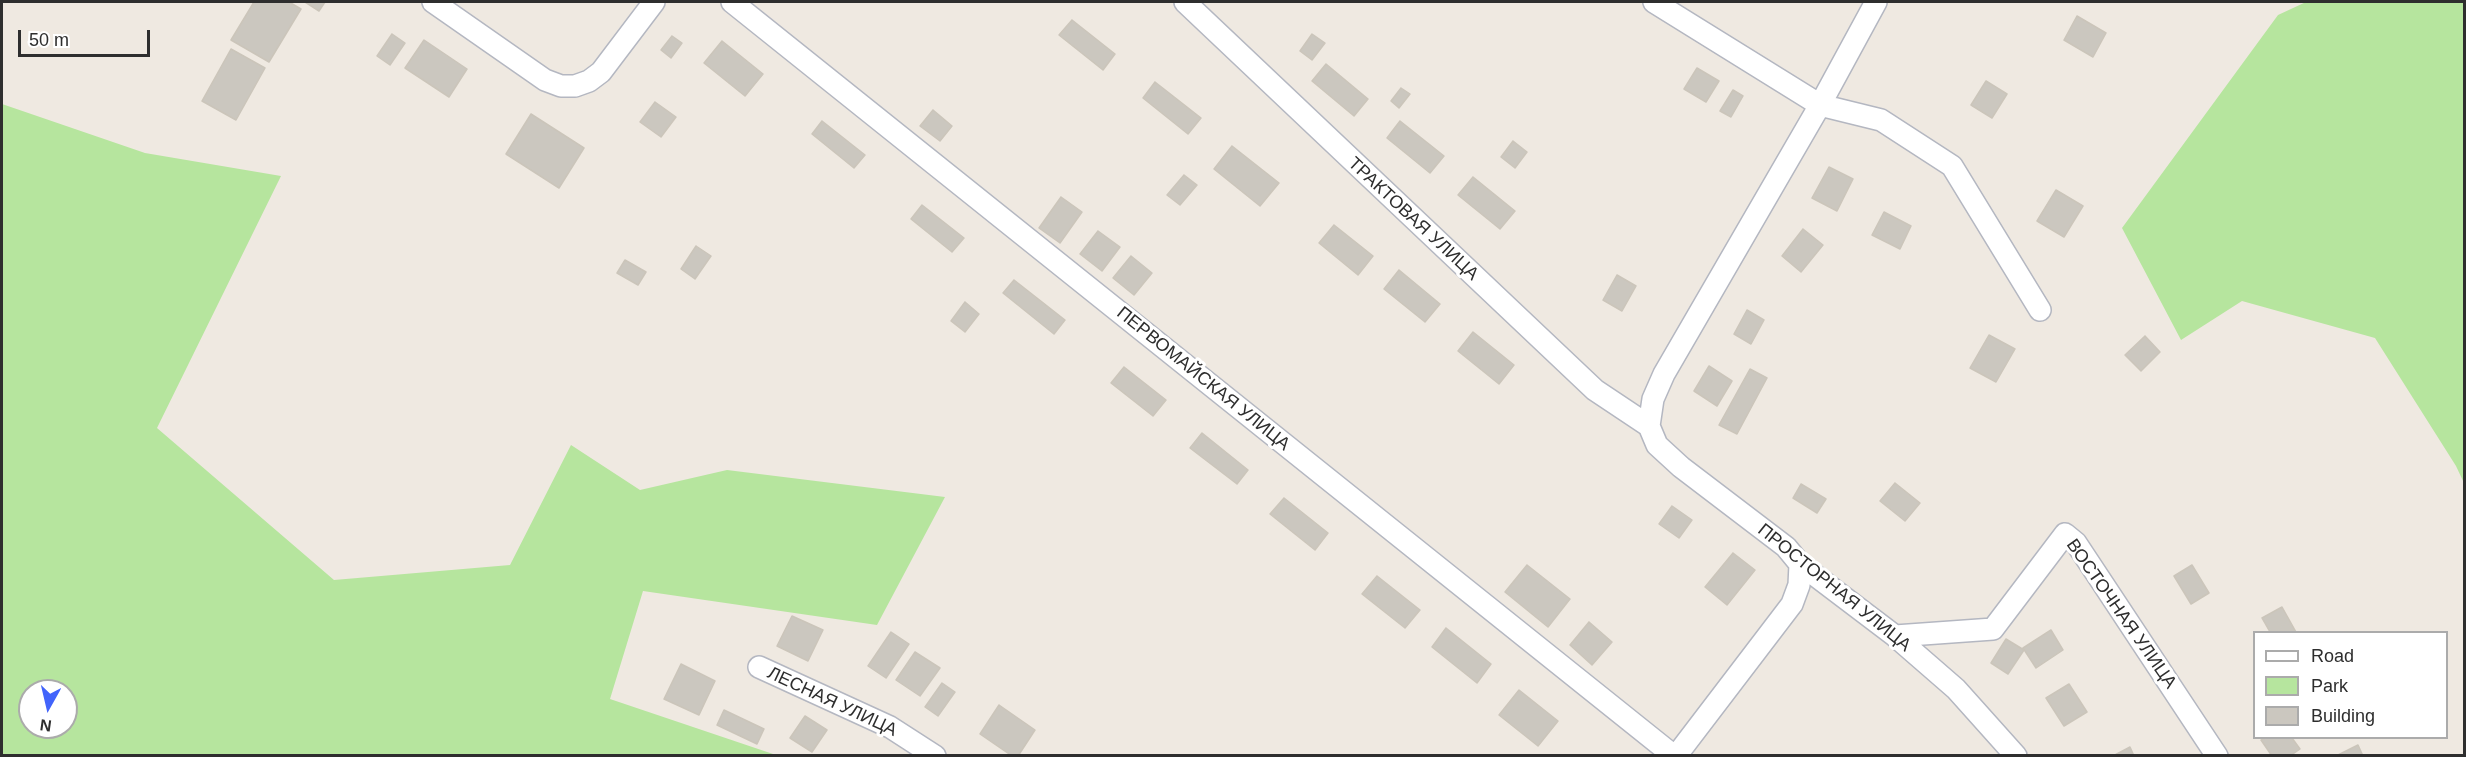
<!DOCTYPE html>
<html>
<head>
<meta charset="utf-8">
<style>
  body { margin:0 }
  #map { position:relative; width:2466px; height:757px; overflow:hidden; background:#efe9e1; font-family:Helvetica,sans-serif }
  canvas { display:block }
  .frame { position:absolute; inset:0; border:3px solid #2e2e2e; pointer-events:none }
  .legend { position:absolute; left:2253px; top:631px; width:195px; height:108px; box-sizing:border-box; background:#fff; border:2px solid #ababab; margin:0; padding:8px 10px; list-style:none; font-size:18px; color:#2e2e2e }
  .legend li { display:flex; align-items:center; gap:12px; height:30px }
  .legend b { width:30px; border:2px solid #ababab }
  .north { position:absolute; left:18px; top:679px; width:60px; height:60px; box-sizing:border-box; background:#fff; border:2px solid #ababab; border-radius:50%; rotate:188deg; font-size:16px; font-weight:700; line-height:24px; text-align:center; color:#2e2e2e }
  .north::after { content:''; display:block; margin:auto; width:21px; height:27px; background:#4264fb; clip-path:polygon(50% 0,100% 100%,50% 72%,0 100%) }
  .scale { position:absolute; left:18px; top:30px; width:132px; height:27px; box-sizing:border-box; border:3px solid #2e2e2e; border-top:0; padding-left:8px; font-size:18px; line-height:21px; white-space:nowrap; color:#2e2e2e; -webkit-text-stroke:4px #fff; paint-order:stroke }
</style>
</head>
<body>
<div id="map">
<canvas width="2466" height="757"></canvas>
<div class="frame"></div>
<ul class="legend">
<li><b style="height:8px;background:#fff"></b>Road</li>
<li><b style="height:16px;background:#b6e59e"></b>Park</li>
<li><b style="height:16px;background:#cbc7bf"></b>Building</li>
</ul>
<div class="north">N</div>
<div class="scale">50 m</div>
</div>
<script>
const c = document.querySelector('canvas').getContext('2d');
c.lineJoin = 'round';
function fill(path, color) { c.fillStyle = color; c.fill(path, 'evenodd'); }
const shape = rows => new Path2D(rows.map(r => 'M' + r).join(''));
function trace(path, color, width, dash) { c.strokeStyle = color; c.lineWidth = width; c.lineCap = dash ? 'butt' : 'round'; c.setLineDash(dash || []); c.stroke(path); }
function drawText(font, color, halo, rows, align = 'center') {
  c.font = font + ' Helvetica,sans-serif'; c.lineWidth = 6; c.setLineDash([]); c.textBaseline = 'middle'; c.strokeStyle = halo; c.fillStyle = color; for (const [text, x, y, turn = 0] of rows) {
    c.save(); c.translate(x, y); c.rotate((+turn || 0) * Math.PI / 180); c.textAlign = isNaN(turn) ? turn : align; if (halo) c.strokeText(text, 0, 0); c.fillText(text, 0, 0); c.restore();
  }
}
const green = shape([
  [2306,2,2464,2,2464,483,2456,466,2375,338,2242,301,2181,340,2122,228,2278,15],
  [2,104,145,153,281,176,157,428,334,580,510,565,571,445,640,490,727,470,945,497,877,625,643,591,610,699,776,755,2,755],
  [30,691,66,691,66,727,30,727]
]);
const building = shape([
  [254,2,289,2,301,9,269,62,231,40,254,2],
  [305,2,325,2,319,11,305,2],
  [2077,16,2106,33,2093,57,2064,40,2077,16],
  [1072,20,1115,54,1103,70,1059,35,1072,20],
  [392,34,405,43,390,65,377,56,392,34],
  [1312,34,1325,43,1312,60,1300,51,1312,34],
  [672,36,682,43,671,58,661,50,672,36],
  [424,40,467,69,449,97,405,68,424,40],
  [722,41,763,74,745,96,704,63,722,41],
  [231,49,265,68,236,120,202,101,231,49],
  [1326,64,1368,99,1354,116,1312,81,1326,64],
  [1697,68,1719,81,1706,102,1684,89,1697,68],
  [1986,81,2007,94,1992,118,1971,105,1986,81],
  [1155,82,1201,118,1188,134,1143,98,1155,82],
  [1401,88,1410,94,1399,108,1391,101,1401,88],
  [1733,90,1743,96,1731,117,1720,111,1733,90],
  [655,102,676,117,661,137,640,122,655,102],
  [933,110,952,126,940,141,920,126,933,110],
  [531,114,584,148,559,188,506,154,531,114],
  [822,121,865,155,854,168,812,134,822,121],
  [1400,121,1444,156,1430,173,1387,138,1400,121],
  [1513,141,1527,152,1515,168,1501,157,1513,141],
  [1232,146,1279,183,1260,206,1214,169,1232,146],
  [1829,167,1853,179,1837,211,1812,198,1829,167],
  [1184,175,1197,185,1180,205,1167,195,1184,175],
  [1473,177,1515,211,1500,229,1458,195,1473,177],
  [2056,190,2083,206,2064,237,2037,221,2056,190],
  [1061,197,1082,212,1060,243,1039,228,1061,197],
  [922,205,964,238,952,252,911,219,922,205],
  [1884,212,1911,226,1900,249,1872,235,1884,212],
  [1334,225,1373,256,1358,275,1319,243,1334,225],
  [1803,229,1823,245,1801,272,1782,256,1803,229],
  [1098,231,1120,247,1102,271,1080,254,1098,231],
  [696,246,711,256,695,279,681,269,696,246],
  [1131,256,1152,273,1134,295,1113,278,1131,256],
  [625,260,646,272,638,285,617,273,625,260],
  [1399,270,1440,304,1425,322,1384,289,1399,270],
  [1617,275,1636,286,1622,311,1603,300,1617,275],
  [1014,280,1065,320,1054,334,1003,293,1014,280],
  [965,302,979,314,965,332,951,321,965,302],
  [1747,310,1764,320,1751,344,1734,334,1747,310],
  [1473,332,1514,365,1499,384,1458,351,1473,332],
  [1989,335,2015,349,1996,382,1970,368,1989,335],
  [2145,336,2160,352,2141,371,2125,355,2145,336],
  [1709,366,1732,381,1717,406,1694,391,1709,366],
  [1124,367,1166,400,1153,416,1111,383,1124,367],
  [1750,369,1767,378,1737,434,1719,425,1750,369],
  [1202,433,1248,470,1237,484,1190,448,1202,433],
  [1895,483,1920,503,1905,521,1880,501,1895,483],
  [1801,484,1826,499,1817,513,1793,498,1801,484],
  [1284,498,1328,533,1315,550,1270,514,1284,498],
  [1672,506,1692,520,1679,538,1659,524,1672,506],
  [1733,553,1755,570,1727,605,1705,587,1733,553],
  [1527,565,1570,599,1548,627,1505,592,1527,565],
  [2192,565,2209,593,2191,604,2174,576,2192,565],
  [1377,576,1420,610,1405,628,1362,594,1377,576],
  [2282,607,2296,632,2270,632,2262,618,2282,607],
  [792,616,823,630,808,661,777,646,792,616],
  [1589,622,1612,642,1592,665,1570,645,1589,622],
  [1446,628,1491,664,1477,683,1432,647,1446,628],
  [2051,630,2063,650,2036,668,2023,648,2051,630],
  [891,632,909,644,886,678,868,666,891,632],
  [2006,639,2024,650,2008,674,1991,663,2006,639],
  [915,652,940,668,920,696,896,680,915,652],
  [681,664,715,681,699,715,664,699,681,664],
  [942,683,955,692,938,716,925,707,942,683],
  [2069,684,2087,712,2064,726,2046,698,2069,684],
  [1519,690,1558,721,1538,746,1499,715,1519,690],
  [999,705,1035,730,1018,756,1012,756,980,734,999,705],
  [724,710,764,729,757,744,717,725,724,710],
  [805,716,827,730,812,752,790,738,805,716],
  [2265,738,2292,738,2300,749,2290,756,2272,756,2261,740,2265,738],
  [2358,745,2363,756,2336,756,2358,745],
  [2130,747,2134,756,2113,756,2130,747]
]);
const minor = shape([
  [433,2,545,80,561,86,575,86,589,81,601,72,654,2],
  [732,2,1674,756],
  [1185,2,1595,390,1649,426],
  [1654,2,1820,105,1881,120,1952,166,2040,310],
  [1649,426,1657,445,1681,467,1786,547,1800,564,1895,636,1956,689,2016,756],
  [1649,426,1653,399,1664,374,1820,105,1876,2],
  [1895,636,1993,629,2065,534,2076,543,2217,756],
  [759,667,890,727,935,756],
  [1676,756,1792,604,1799,585,1800,564]
]);
const streetNames = [
  ["ТРАКТОВАЯ УЛИЦА",1413,219,43],
  ["ПЕРВОМАЙСКАЯ УЛИЦА",1203,379,39],
  ["ПРОСТОРНАЯ УЛИЦА",1834,588,39],
  ["ВОСТОЧНАЯ УЛИЦА",2121,614,55],
  ["ЛЕСНАЯ УЛИЦА",832,702,25]
];
fill(green, '#b6e59e');
fill(building, '#cbc7bf');
trace(building, '#cbc5ba', 1.5);
trace(minor, '#b4b7c1', 24);
trace(minor, '#fff', 21);
drawText('18px', '#2e2e2e', '#fff', streetNames);
</script>
</body>
</html>
